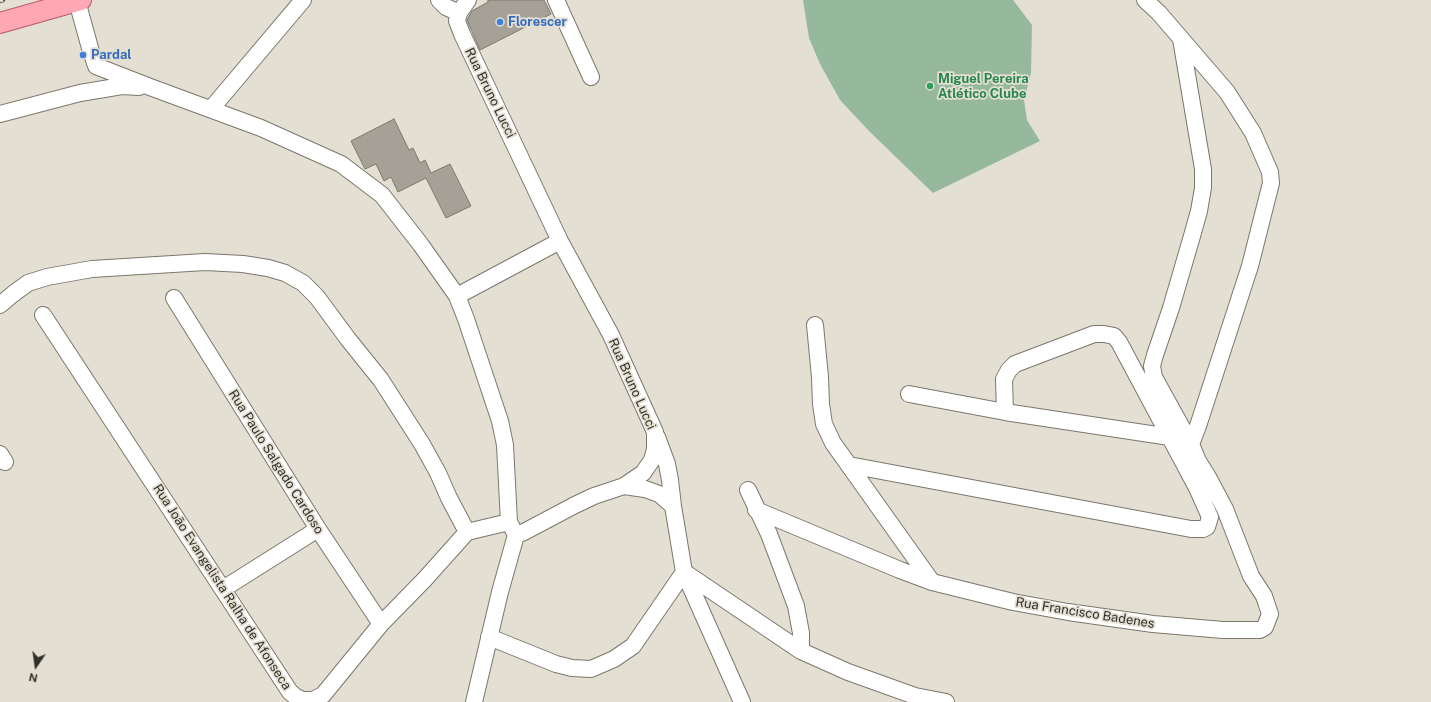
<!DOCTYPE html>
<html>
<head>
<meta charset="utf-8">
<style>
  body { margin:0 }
  #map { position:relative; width:1431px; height:702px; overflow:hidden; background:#e4dfd3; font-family:"Public Sans",sans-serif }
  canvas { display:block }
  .north { position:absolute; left:16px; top:646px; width:40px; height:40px; -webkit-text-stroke:3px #e4dfd3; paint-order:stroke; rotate:193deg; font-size:11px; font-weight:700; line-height:16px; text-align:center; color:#32302b }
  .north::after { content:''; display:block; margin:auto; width:14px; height:18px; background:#32302b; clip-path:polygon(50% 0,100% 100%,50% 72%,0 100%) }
</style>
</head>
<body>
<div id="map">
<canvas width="1431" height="702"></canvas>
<div class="north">N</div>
</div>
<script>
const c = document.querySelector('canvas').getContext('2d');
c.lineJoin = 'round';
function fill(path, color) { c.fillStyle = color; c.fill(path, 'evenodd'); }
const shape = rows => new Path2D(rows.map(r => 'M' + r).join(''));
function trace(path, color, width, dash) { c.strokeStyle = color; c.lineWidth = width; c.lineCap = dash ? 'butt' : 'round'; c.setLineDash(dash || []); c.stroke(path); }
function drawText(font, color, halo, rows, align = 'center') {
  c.font = font + ' "Public Sans",sans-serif'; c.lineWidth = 3.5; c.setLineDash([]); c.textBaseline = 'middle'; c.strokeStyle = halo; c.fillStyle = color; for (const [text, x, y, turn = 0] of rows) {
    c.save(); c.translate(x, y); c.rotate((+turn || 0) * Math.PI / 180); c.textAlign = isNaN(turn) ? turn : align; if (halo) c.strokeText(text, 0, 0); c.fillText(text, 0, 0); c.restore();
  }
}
const green = shape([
  [803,0,1013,0,1032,25,1031,73,1024,100,1027,120,1040,141,933,193,869,131,840,100,820,64,809,38]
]);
const building = shape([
  [488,0,544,0,551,14,480,50,467,20,472,11,488,2,488,0],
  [394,119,409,150,413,148,420,163,425,160,431,173,450,164,471,206,446,218,426,178,398,192,391,177,384,181,376,164,365,169,351,141,394,119]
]);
const minor = shape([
  [439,0,446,7,459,13,468,0],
  [556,0,591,77],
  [77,1,90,48,96,66,150,87,261,128,341,164,382,195,421,245,457,296,466,319,500,421,505,445,509,522,516,535],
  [459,13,457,21,462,34,560,241,611,335,655,432,655,449,652,460,643,473,624,486,594,496,575,505,524,532,516,535],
  [1181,39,1203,169,1203,188,1199,211,1192,236,1171,308,1155,355,1152,366,1154,377,1191,444],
  [211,109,303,0],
  [0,114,80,93,122,86,139,87],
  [457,296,560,241],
  [174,298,318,529,381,624],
  [0,305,13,294,28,283,47,277,92,269,205,262,243,264,268,268,285,273,303,283,317,297,348,339,381,380,422,444,438,473,449,498,467,532],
  [43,315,290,692,296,697,303,700,313,700,323,695,381,624,425,579,467,532,509,522],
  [815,325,820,377,821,404,824,424,833,443,932,582],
  [909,394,1005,412,1170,437],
  [657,437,667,464,670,480,673,506,684,572,742,702],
  [0,454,5,462],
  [849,465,1191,529,1203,529,1207,527,1210,517,1197,488,1119,342,1114,336,1104,334,1094,334,1015,364,1009,370,1004,379,1005,412],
  [624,486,645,489,659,494,673,506],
  [748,490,769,534,796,606,801,633,801,651],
  [756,510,900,570,932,582,1013,602,1068,612,1153,624,1223,630,1260,630,1265,627,1270,614,1264,596,1251,576,1225,509,1208,477,1198,461,1191,444,1198,426,1250,266,1271,183,1270,172,1253,133,1227,92,1159,13,1145,0],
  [223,589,318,529],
  [489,637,556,664,572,668,591,669,614,659,633,646,684,572,801,651,848,672,915,696,946,702],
  [474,702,500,592,516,535]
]);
const major = shape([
  [0,23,81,0]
]);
const rail = shape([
  [0,1,3,0]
]);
const markers = [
  [500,22,4,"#3f7fe0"],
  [83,55,4,"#3f7fe0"],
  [930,86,4,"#2e9e5b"]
];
const shopNames = [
  ["Florescer",508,22],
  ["Pardal",91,55]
];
const leisureNames = [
  ["Miguel Pereira",938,79],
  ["Atlético Clube",938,94]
];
const streetNames = [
  ["Rua Bruno Lucci",490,93,64],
  ["Rua Bruno Lucci",632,384,66],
  ["Rua Paulo Salgado Cardoso",276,462,58],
  ["Rua João Evangelista Ralha de Afonseca",222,587,57],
  ["Rua Francisco Badenes",1085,613,9]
];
fill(green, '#96b99e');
fill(building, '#a6a196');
trace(building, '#7d786d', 1);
trace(minor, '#7c776d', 18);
trace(major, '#b75865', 22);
trace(minor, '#fff', 16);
trace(major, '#ffa7b5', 20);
trace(rail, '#56534d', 4.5);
trace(rail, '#e4dfd3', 3, [9]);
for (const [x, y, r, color] of markers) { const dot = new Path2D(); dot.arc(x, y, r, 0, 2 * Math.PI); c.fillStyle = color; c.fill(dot); trace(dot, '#e4dfd3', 1.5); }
drawText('bold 13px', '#366cbe', '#e4dfd3', shopNames, 'left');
drawText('bold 13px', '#27864d', '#e4dfd3', leisureNames, 'left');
drawText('13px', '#32302b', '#e4dfd3', streetNames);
</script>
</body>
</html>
